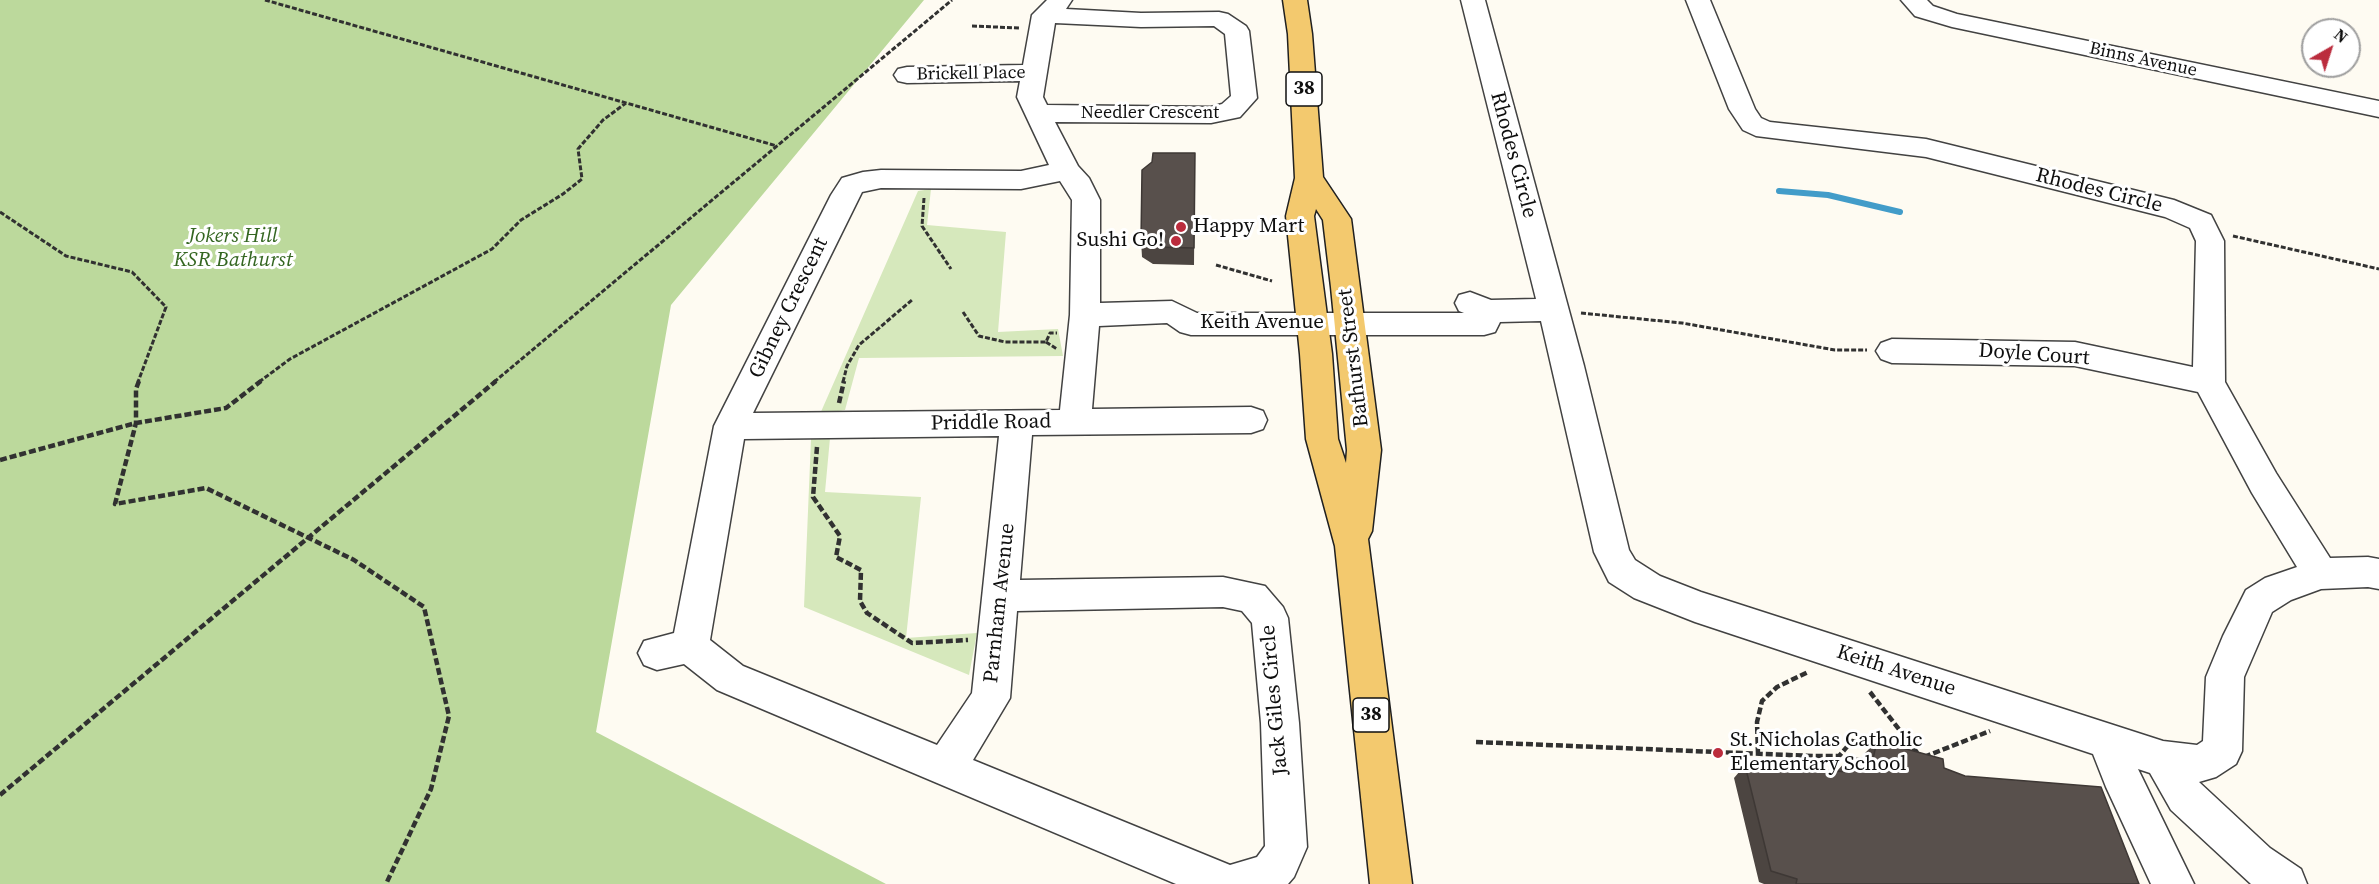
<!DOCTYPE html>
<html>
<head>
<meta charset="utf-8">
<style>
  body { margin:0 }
  #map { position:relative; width:2379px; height:884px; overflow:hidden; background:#fefbf2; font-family:"Source Serif 4",serif }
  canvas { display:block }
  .north { position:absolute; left:2301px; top:18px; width:60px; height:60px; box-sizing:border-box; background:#fff; border:2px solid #9f9f9f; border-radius:50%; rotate:39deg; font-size:16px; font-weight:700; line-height:24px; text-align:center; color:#0f0f0f }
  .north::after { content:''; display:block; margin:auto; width:21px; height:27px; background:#bb2c3d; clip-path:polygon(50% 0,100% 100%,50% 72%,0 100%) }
</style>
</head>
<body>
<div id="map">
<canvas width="2379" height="884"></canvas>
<div class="north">N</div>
</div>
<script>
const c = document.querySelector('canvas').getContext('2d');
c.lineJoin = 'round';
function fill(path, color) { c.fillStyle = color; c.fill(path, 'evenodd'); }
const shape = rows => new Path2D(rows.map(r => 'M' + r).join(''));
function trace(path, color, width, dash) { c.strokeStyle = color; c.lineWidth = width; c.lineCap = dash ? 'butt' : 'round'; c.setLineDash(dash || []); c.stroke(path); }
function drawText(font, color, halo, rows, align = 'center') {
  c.font = font + ' "Source Serif 4",serif'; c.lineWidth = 6; c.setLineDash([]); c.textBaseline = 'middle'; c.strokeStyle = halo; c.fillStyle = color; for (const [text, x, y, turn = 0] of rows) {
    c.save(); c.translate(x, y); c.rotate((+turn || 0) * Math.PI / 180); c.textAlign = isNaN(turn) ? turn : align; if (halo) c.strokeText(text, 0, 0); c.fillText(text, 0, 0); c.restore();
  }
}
const green = shape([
  [931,189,927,225,1006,232,998,332,1058,329,1063,356,859,358,845,410,820,414,918,191],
  [830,438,825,492,921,497,906,638,977,633,969,675,804,607,811,439]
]);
const forest = shape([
  [0,0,924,0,671,305,596,732,886,884,0,884]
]);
const stream = shape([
  [1779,191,1828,195,1900,212]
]);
const pathFar1 = shape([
  [265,0,777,146],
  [972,26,1019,28],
  [924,198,922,226,951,269],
  [0,212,66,256,132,272,166,307,138,382],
  [2233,236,2379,269],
  [1216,265,1272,281],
  [963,312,979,336,1005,342,1046,342,1050,333,1057,333],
  [1581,313,1682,323,1835,350,1867,350],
  [1046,342,1057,349],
  [259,382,290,359,492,249,521,220,563,194,582,179,578,149,603,120,626,103],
  [494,382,952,0],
  [843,382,847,366,859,345,912,300]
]);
const path = shape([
  [139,381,136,389,136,423,115,504,206,488,354,560,424,607,449,716,431,789,386,884],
  [839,403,844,381],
  [817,447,813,497,840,536,836,557,861,570,860,601,867,613,912,643,968,640],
  [0,460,136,423,226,408,261,381],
  [1870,692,1919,755],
  [1476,742,1813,756,1839,756,1852,741,1877,747],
  [1758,754,1757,722,1762,701,1777,687,1808,672],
  [1924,757,1990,731],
  [0,795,496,381]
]);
const minor = shape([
  [1047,0,1072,0,1066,9,1141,13,1219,12,1228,14,1246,26,1249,31,1257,98,1240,117,1211,123,1055,122,1078,166,1089,178,1100,200,1100,303,1172,301,1197,313,1464,313,1459,311,1455,303,1459,295,1470,292,1491,300,1536,299,1461,0,1485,0,1584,366,1629,550,1635,560,1660,576,1701,592,2163,741,2197,745,2203,741,2206,677,2223,636,2246,590,2265,578,2297,567,2252,493,2198,392,2075,366,1892,363,1881,359,1876,351,1881,343,1892,339,2075,342,2193,367,2196,241,2190,228,2165,217,1926,157,1756,136,1743,130,1729,109,1686,0,1710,0,1755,109,1761,118,1770,122,1926,139,2174,200,2211,215,2224,241,2225,382,2276,473,2330,558,2368,557,2379,559,2379,589,2368,587,2321,589,2291,600,2272,612,2244,677,2242,751,2236,764,2216,777,2199,782,2270,848,2301,869,2307,884,2251,884,2171,810,2150,773,2138,769,2194,884,2151,884,2106,787,2093,754,1695,622,1634,598,1609,582,1594,552,1541,321,1500,322,1495,332,1484,335,1191,335,1180,332,1167,323,1099,326,1092,409,1251,407,1263,411,1267,420,1263,429,1251,433,1032,435,1020,580,1223,577,1265,586,1283,607,1288,618,1299,723,1307,847,1294,877,1288,884,1176,884,717,690,684,664,657,670,644,665,638,653,644,641,674,633,714,426,831,195,842,178,863,172,881,170,1021,171,1049,165,1017,97,1020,81,907,83,898,81,894,75,898,69,907,67,1023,65,1032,15,1047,0],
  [1055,23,1141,27,1214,26,1225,34,1231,96,1222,104,1211,107,1047,105,1043,97,1055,23],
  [1060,181,1072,200,1070,315,1060,410,753,413,862,192,881,188,1021,189,1060,181],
  [999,436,972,693,937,745,743,666,710,640,744,439,999,436],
  [1223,607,1242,611,1252,623,1261,723,1265,846,1257,857,1230,865,973,760,1010,698,1017,611,1223,607],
  [1901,0,1927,0,1933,6,1957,14,2379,101,2379,117,1952,27,1915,16,1901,0]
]);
const major = shape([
  [1283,0,1307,0,1312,34,1323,177,1351,219,1381,450,1372,531,1368,539,1412,884,1370,884,1335,546,1306,439,1300,354,1286,216,1295,178,1288,34,1283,0],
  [1316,209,1323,220,1331,287,1347,450,1346,463,1338,439,1332,354,1314,216,1316,209]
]);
const wall = shape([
  [1195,153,1194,265,1153,264,1142,257,1141,240],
  [1877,741,1944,768,2139,884,1764,884,1759,882,1734,778,1745,765,1837,771,1849,758,1863,759,1864,754]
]);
const building = shape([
  [1153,153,1195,153,1194,248,1152,247,1141,240,1142,170,1152,162,1153,153],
  [1877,741,1943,759,1944,768,1965,776,2101,787,2139,884,1796,884,1797,879,1771,871,1745,765,1848,772,1849,758,1873,759,1877,741]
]);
const markers = [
  [1181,227,6,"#bb2c3d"],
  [1176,241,6,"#bb2c3d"],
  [1718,753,6,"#bb2c3d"]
];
const farStreetnames = [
  ["Binns Avenue",2143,60,12],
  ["Brickell Place",971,74,-1],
  ["Needler Crescent",1150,113]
];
const shields = [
  [1304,89,36],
  [1371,715,36]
];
const shieldNames = [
  ["38",1304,89],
  ["38",1371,715]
];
const streetNames = [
  ["Rhodes Circle",1513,155,75],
  ["Rhodes Circle",2099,191,14],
  ["Gibney Crescent",789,308,-64],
  ["Keith Avenue",1262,323],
  ["Doyle Court",2034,355,4],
  ["Bathurst Street",1354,358,-97],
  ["Priddle Road",991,423,-1],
  ["Parnham Avenue",1000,603,-84],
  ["Keith Avenue",1896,671,18],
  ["Jack Giles Circle",1275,700,-95]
];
const poiNames = [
  ["Happy Mart",1193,227],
  ["Sushi Go!",1164,241,"right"],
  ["St. Nicholas Catholic",1730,741],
  ["Elementary School",1730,765]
];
const parkNames = [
  ["Jokers Hill",233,237],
  ["KSR Bathurst",233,261]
];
fill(green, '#d6e8bc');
fill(forest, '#bcd99c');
trace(stream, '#429cc9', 6);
trace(minor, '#424242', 3);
trace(major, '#202020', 3);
trace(pathFar1, '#313131', 3, [5, 2]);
trace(path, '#313131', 4.5, [7, 3]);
fill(minor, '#fff');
fill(major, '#f3c96e');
fill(wall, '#4c4541');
fill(building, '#58504c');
trace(building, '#3e3835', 1.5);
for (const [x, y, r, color] of markers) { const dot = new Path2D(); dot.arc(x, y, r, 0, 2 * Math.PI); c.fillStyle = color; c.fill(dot); trace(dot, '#fff', 2); }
drawText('18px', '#0f0f0f', '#fff', farStreetnames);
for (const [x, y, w] of shields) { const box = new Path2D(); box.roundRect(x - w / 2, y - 17, w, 34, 4.5); c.fillStyle = '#fff'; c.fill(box); trace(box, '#0f0f0f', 1.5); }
drawText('bold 20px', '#0f0f0f', null, shieldNames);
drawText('21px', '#0f0f0f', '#fff', streetNames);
drawText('21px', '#0f0f0f', '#fff', poiNames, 'left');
drawText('italic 21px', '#346621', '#fff', parkNames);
</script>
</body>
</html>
